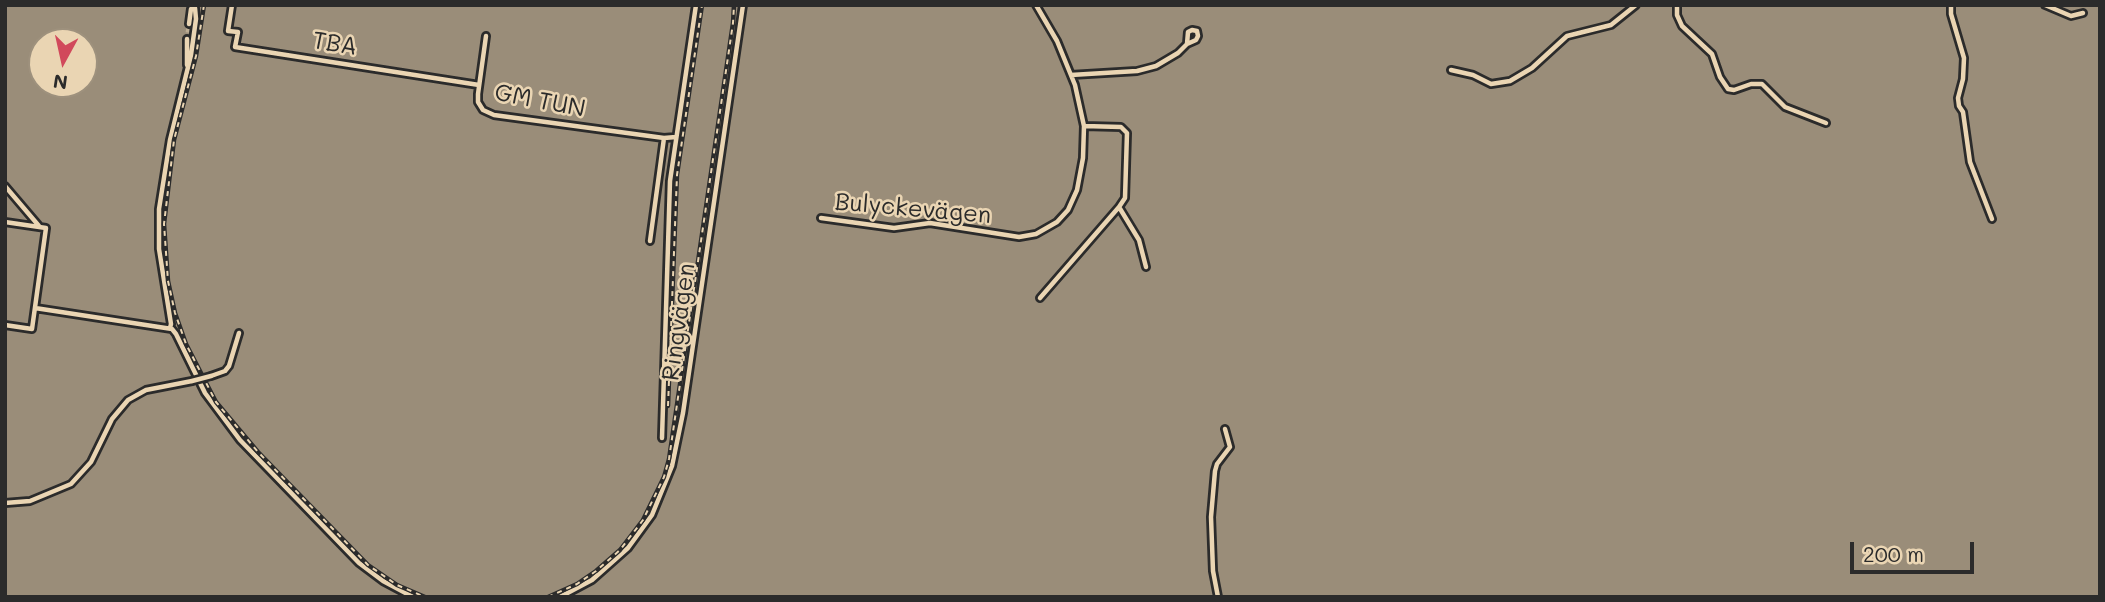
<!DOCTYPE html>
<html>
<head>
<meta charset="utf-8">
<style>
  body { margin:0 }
  #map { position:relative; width:2105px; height:602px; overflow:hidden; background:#e2ceae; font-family:Mali,sans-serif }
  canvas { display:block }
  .frame { position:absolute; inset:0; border:7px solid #2b2b2b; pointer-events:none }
  .north { position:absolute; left:28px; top:28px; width:70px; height:70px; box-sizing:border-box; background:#ead5b3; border:2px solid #9e917d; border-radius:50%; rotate:188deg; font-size:19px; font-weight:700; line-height:28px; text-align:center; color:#2b2b2b }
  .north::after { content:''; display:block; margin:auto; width:24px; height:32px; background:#d1495b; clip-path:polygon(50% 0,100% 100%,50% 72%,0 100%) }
  .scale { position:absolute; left:1850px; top:542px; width:124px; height:32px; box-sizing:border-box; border:4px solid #2b2b2b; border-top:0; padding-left:9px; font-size:21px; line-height:24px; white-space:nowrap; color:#2b2b2b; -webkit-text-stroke:5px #ead5b3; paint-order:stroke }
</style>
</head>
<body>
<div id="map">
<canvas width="2105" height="602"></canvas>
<div class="frame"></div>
<div class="north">N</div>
<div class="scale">200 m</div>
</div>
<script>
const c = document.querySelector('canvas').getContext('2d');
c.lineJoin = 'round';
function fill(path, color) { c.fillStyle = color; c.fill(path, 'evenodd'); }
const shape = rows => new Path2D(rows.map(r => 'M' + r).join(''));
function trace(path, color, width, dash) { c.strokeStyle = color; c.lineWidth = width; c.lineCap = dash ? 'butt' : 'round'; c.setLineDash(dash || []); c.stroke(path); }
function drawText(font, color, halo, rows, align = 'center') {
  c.font = font + ' Mali,sans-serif'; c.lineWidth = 5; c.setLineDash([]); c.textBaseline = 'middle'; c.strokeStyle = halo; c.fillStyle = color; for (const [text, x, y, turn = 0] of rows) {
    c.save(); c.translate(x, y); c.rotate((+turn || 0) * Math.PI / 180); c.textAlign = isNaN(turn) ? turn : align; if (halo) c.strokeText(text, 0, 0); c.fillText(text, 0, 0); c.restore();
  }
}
const water = shape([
  [5,5,2100,5,2100,597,5,597,5,5],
  [42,42,84,42,84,84,42,84,42,42]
]);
const minorTunnel = shape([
  [187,39,189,24]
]);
const minor = shape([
  [232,5,228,31,238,32,235,47,479,85],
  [1677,5,1677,15,1682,26,1712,54,1720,77,1728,89,1734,90,1751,84,1762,84,1785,107,1826,123],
  [1951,5,1951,14,1964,58,1963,79,1958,98,1959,106,1963,112,1970,162,1992,219],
  [2045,5,2071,16,2083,13],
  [486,36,478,94,478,102,483,110,494,115,664,138],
  [187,39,187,65],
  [1451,70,1473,75,1491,84,1510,81,1532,68,1567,36,1611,25,1636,5],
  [1071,75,1137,71,1156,66,1178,53,1187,44,1196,40,1198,36,1197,31,1192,30,1188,32,1187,44],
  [5,186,39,226],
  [1119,207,1139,240,1146,267],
  [821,218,894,228,930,223,1019,237,1036,234,1057,222,1068,210,1077,190,1083,158,1084,126,1075,85,1057,41,1036,5],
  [5,222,46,228,32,329,5,325],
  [650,241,664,138,676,137],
  [1040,298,1119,207,1125,198,1127,133,1121,127,1084,126],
  [35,308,172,329,176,334,205,393,240,440,359,563,383,581,413,597],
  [170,328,171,324,159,249,159,209,170,140,191,55,196,19,195,8,191,9,189,24],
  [211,376,225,371,229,366,239,333],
  [662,438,670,181,696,5],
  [5,503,30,501,71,484,91,462,112,419,128,400,146,390,192,381],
  [560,597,592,580,628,548,652,515,672,466,683,413,743,5],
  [1218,597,1213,571,1211,517,1215,471,1217,464,1230,447,1225,429]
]);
const rail = shape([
  [204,5,196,56,174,140,164,224,168,281,175,313,186,344,216,402,258,452,368,565,397,585,425,597],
  [668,406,677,175,702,5],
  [548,597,577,584,596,571,620,550,643,520,664,477,669,459,733,23,734,5]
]);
const minorBridge = shape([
  [192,381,211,376]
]);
const streetNames = [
  ["TBA",335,44,9],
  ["GM TUN",540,101,11],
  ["Bulyckevägen",913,209,5],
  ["Ringvägen",679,322,-82]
];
fill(water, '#9a8d79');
trace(water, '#6e665a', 2);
trace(minorTunnel, '#bdad94', 4.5, [4.5, 2]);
trace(minor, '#2b2b2b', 10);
trace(minor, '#ead5b3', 4.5);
trace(rail, '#2b2b2b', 4.5);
trace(rail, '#ead5b3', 2, [5]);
trace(minorBridge, '#2b2b2b', 10, []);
trace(minorBridge, '#ead5b3', 4.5);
drawText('24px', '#2b2b2b', '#ead5b3', streetNames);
</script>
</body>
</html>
